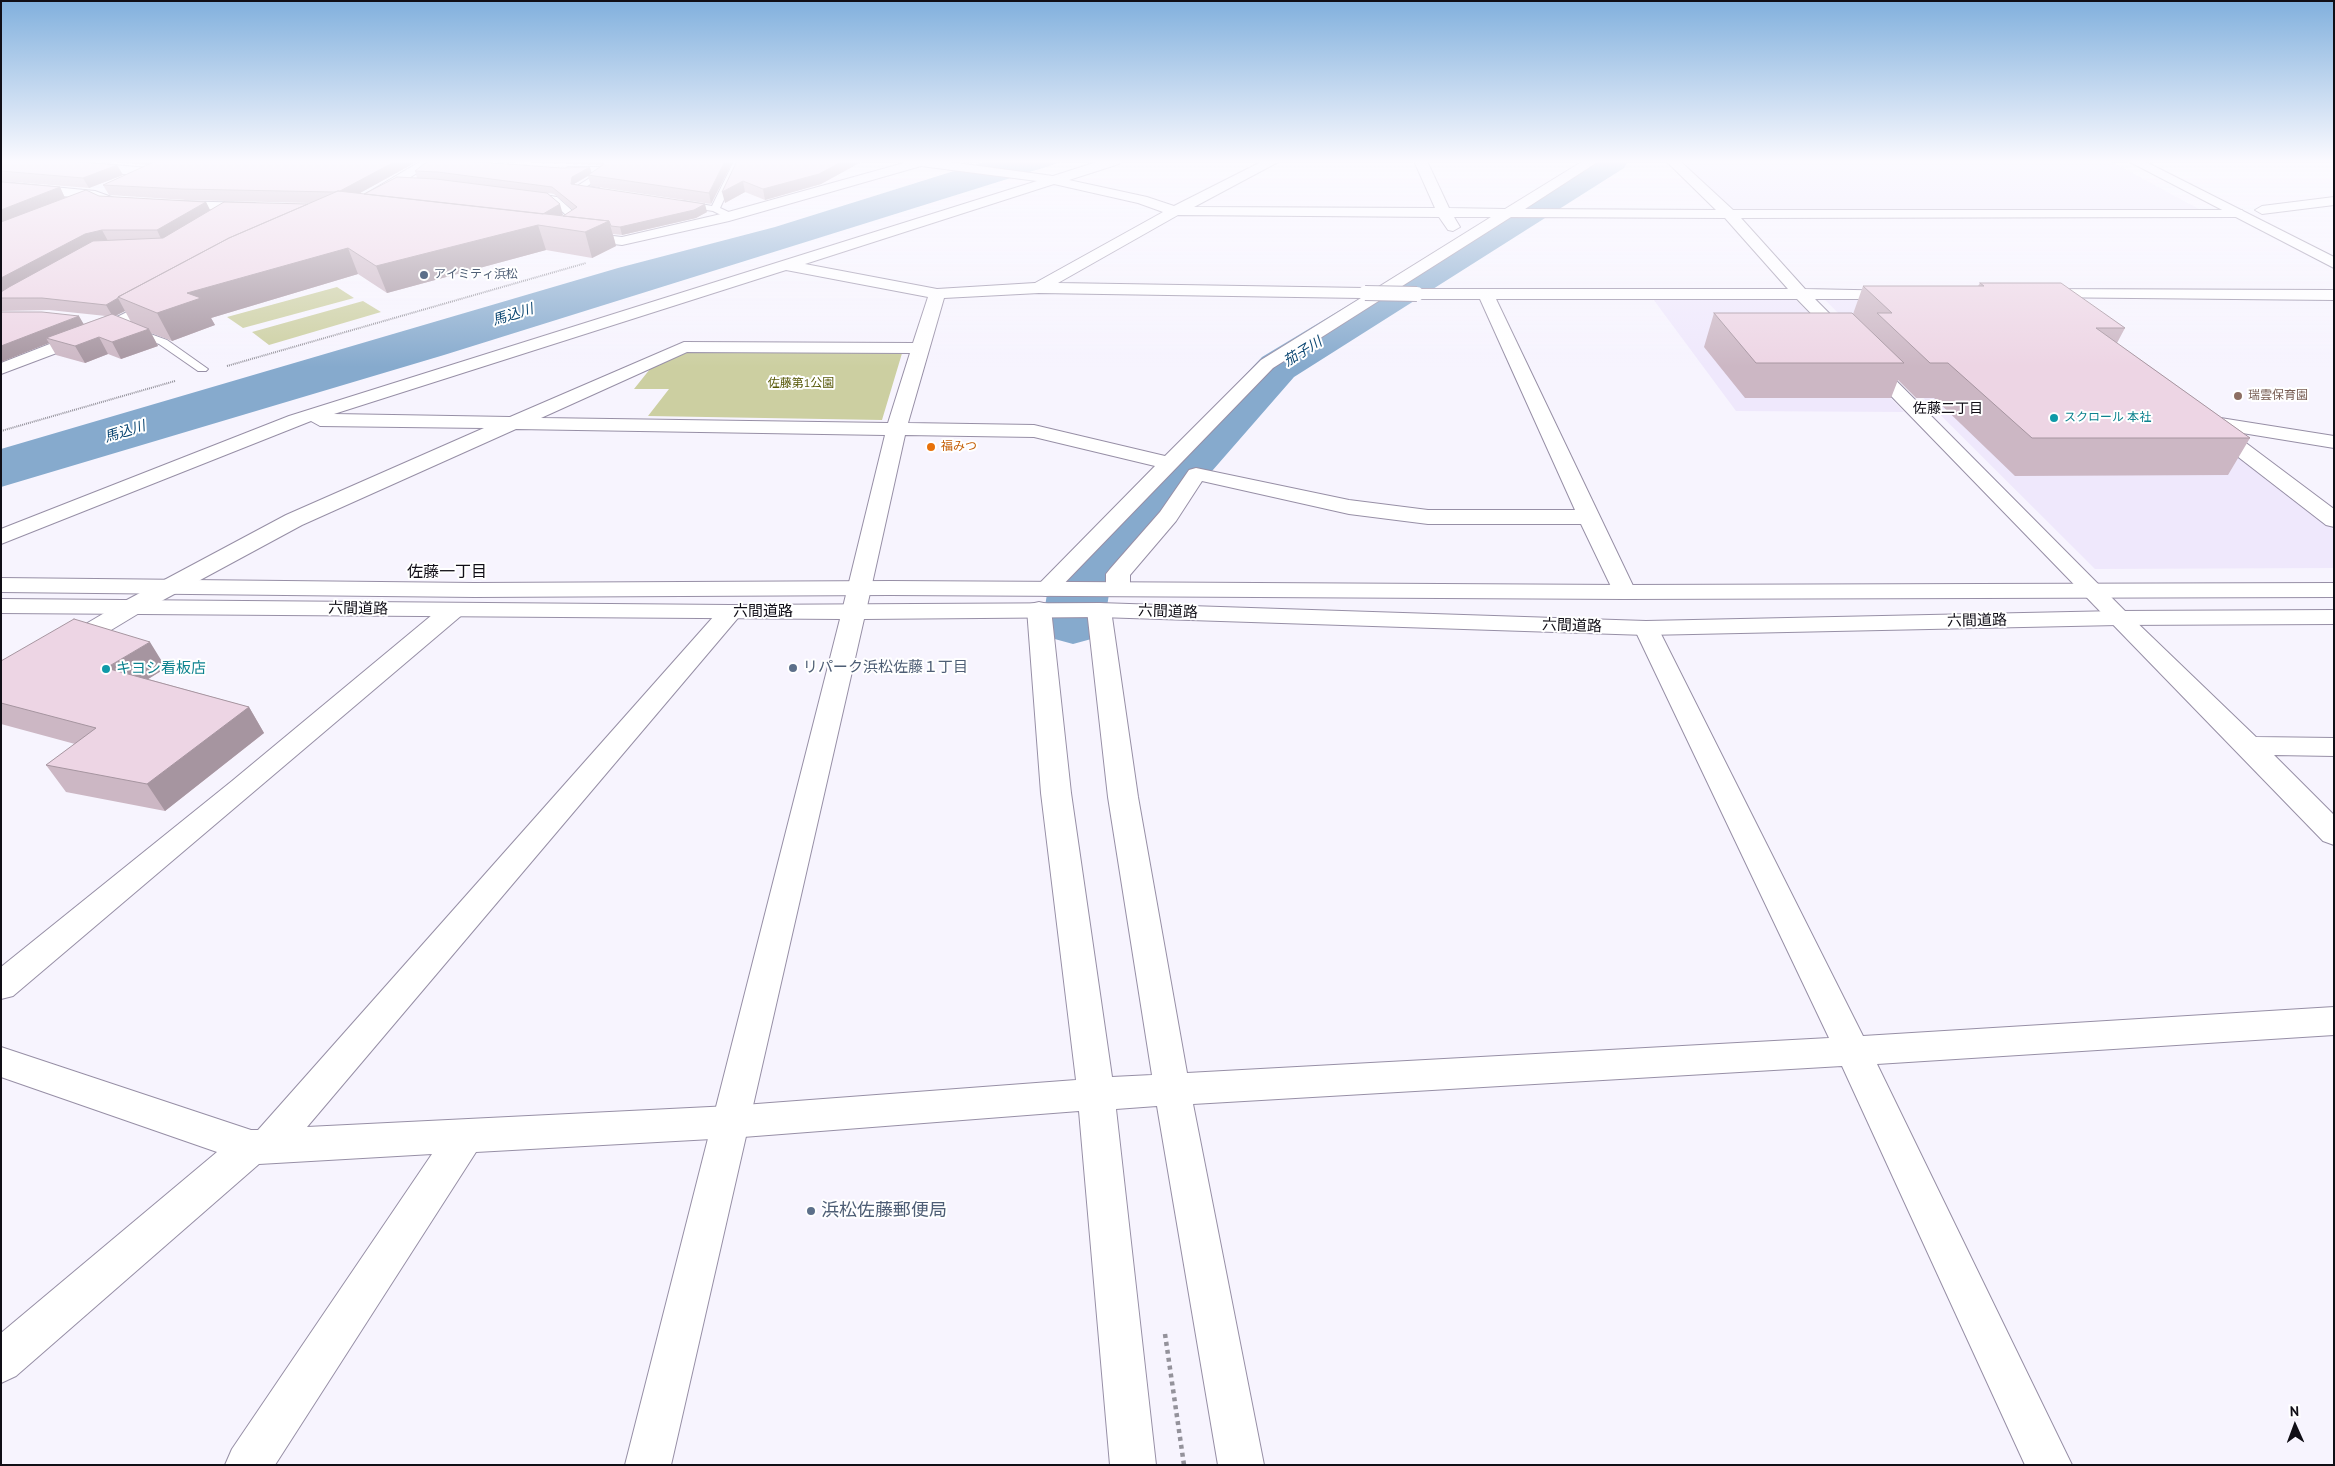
<!DOCTYPE html>
<html>
<head>
<meta charset="utf-8">
<style>
  body { margin:0 }
  #map { position:relative; width:2335px; height:1466px; overflow:hidden; background:#f7f4fe; font-family:"PT Sans",sans-serif }
  canvas { display:block }
  .frame { position:absolute; inset:0; border:2px solid #100e16; pointer-events:none }
  .north { position:absolute; left:2270px; top:1401px; width:50px; height:50px; -webkit-text-stroke:4px #fff; paint-order:stroke; rotate:358deg; font-size:14px; font-weight:700; line-height:20px; text-align:center; color:#100e16 }
  .north::after { content:''; display:block; margin:auto; width:18px; height:22px; background:#100e16; clip-path:polygon(50% 0,100% 100%,50% 72%,0 100%) }
</style>
</head>
<body>
<div id="map">
<canvas width="2335" height="1466"></canvas>
<div class="frame"></div>
<div class="north">N</div>
</div>
<script>
const c = document.querySelector('canvas').getContext('2d');
c.lineJoin = 'round';
function fill(path, color) { c.fillStyle = color; c.fill(path, 'evenodd'); }
const shape = rows => new Path2D(rows.map(r => 'M' + r).join(''));
function trace(path, color, width, dash) { c.strokeStyle = color; c.lineWidth = width; c.lineCap = dash ? 'butt' : 'round'; c.setLineDash(dash || []); c.stroke(path); }
function drawText(font, color, halo, rows, align = 'center') {
  c.font = font + ' "PT Sans","Noto Sans JP",sans-serif'; c.lineWidth = 4; c.setLineDash([]); c.textBaseline = 'middle'; c.strokeStyle = halo; c.fillStyle = color; for (const [text, x, y, turn = 0] of rows) {
    c.save(); c.translate(x, y); c.rotate((+turn || 0) * Math.PI / 180); c.textAlign = isNaN(turn) ? turn : align; if (halo) c.strokeText(text, 0, 0); c.fillText(text, 0, 0); c.restore();
  }
}
const built = shape([
  [1681,161,2110,161,2201,210,1731,211],
  [1653,299,1795,299,1904,412,1736,411],
  [1825,300,2029,300,2334,530,2334,568,2095,569]
]);
const green = shape([
  [337,287,354,298,243,328,227,317],
  [363,301,381,312,269,345,252,332],
  [688,349,903,350,882,420,648,416,669,389,634,389,654,364]
]);
const water = shape([
  [986,161,1065,161,444,355,1,487,1,449,618,268,775,227]
]);
const river = shape([
  [1588,161,1628,161,1624,168,1294,377,1110,588,1104,625,1095,638,1073,644,1051,638,1042,625,1047,594,1061,570,1262,357,1588,161]
]);
const pathFar1 = shape([
  [227,366,586,263],
  [1,431,175,381]
]);
const path = shape([
  [1165,1334,1184,1465]
]);
const service = shape([
  [734,161,742,161,720,208,733,214,733,218,727,218,713,211,680,206,679,204,683,201,712,206,734,161],
  [603,167,603,177,587,186,599,188,599,192,596,193,574,188,596,174,596,172,568,173,564,170,568,167,603,167],
  [531,193,557,197,577,215,558,227,552,227,552,223,566,215,551,201,528,198,528,194,531,193],
  [134,328,167,340,208,369,206,371,198,371,159,344,130,333,130,329,134,328]
]);
const minor = shape([
  [9,161,66,161,149,168,156,172,149,176,15,165,9,161],
  [421,161,437,161,376,198,366,198,364,195,421,161],
  [903,161,942,161,1053,176,1100,161,1120,161,1119,164,1069,180,1147,197,1174,206,1263,161,1280,161,1194,207,1435,208,1414,161,1427,161,1449,208,1505,209,1583,161,1599,161,1525,209,1716,210,1666,161,1680,161,1733,210,2242,210,2244,213,2237,217,1741,218,1805,289,1903,291,1905,294,1903,297,1897,299,1815,299,2127,613,2256,737,2334,738,2334,756,2274,755,2334,815,2334,845,2323,841,1797,299,1496,299,1636,592,1632,597,1624,599,1616,597,1581,524,1428,524,1349,514,1202,481,1176,521,1130,575,1130,589,1126,594,1118,596,1110,594,1106,589,1106,574,1110,569,1160,512,1189,470,1196,468,1349,500,1428,510,1575,510,1480,299,1417,299,1409,294,1417,289,1788,289,1725,218,1511,217,1273,368,1054,594,1046,596,1038,594,1034,589,1155,466,1034,437,905,435,866,611,863,616,854,618,845,616,842,611,885,435,516,429,302,525,141,612,10,691,1,693,1,674,123,602,286,515,484,428,320,426,311,421,1,544,1,529,289,416,1037,181,921,166,729,221,622,245,578,240,571,236,578,232,622,237,721,214,904,163,903,161],
  [1054,184,1138,203,1163,212,1035,283,937,289,805,264,1054,184],
  [1178,215,1439,217,1448,230,1453,231,1460,227,1454,217,1491,217,1372,291,1365,288,1058,283,1178,215],
  [786,270,928,297,913,343,684,342,510,417,334,414,786,270],
  [1039,293,1361,298,1261,360,1165,456,1034,425,908,423,944,298,1039,293],
  [687,352,910,353,888,423,541,418,687,352],
  [1,182,95,191,117,199,119,202,112,206,100,204,92,199,1,190,1,182],
  [2334,197,2334,205,2262,214,2255,210,2262,206,2334,197],
  [170,201,255,203,262,207,255,211,165,208,163,205,165,202,170,201],
  [2040,289,2334,290,2334,300,2034,297,2032,294,2034,291,2040,289],
  [161,295,167,297,169,300,167,303,123,328,1,374,1,363,111,320,161,295],
  [2208,416,2334,436,2334,448,2230,431,2334,509,2334,527,2326,525,2206,432,2198,422,2201,418,2208,416],
  [1039,602,1048,604,1051,609,1071,793,1112,1077,1152,1075,1108,797,1087,610,1090,605,1099,603,1108,605,1111,610,1138,797,1187,1073,1829,1038,1634,628,1637,623,1646,621,1655,623,1658,628,1863,1036,2334,1007,2334,1035,1877,1064,2072,1465,2025,1465,1842,1066,1193,1104,1264,1465,1218,1465,1157,1106,1116,1109,1156,1465,1110,1465,1079,1111,730,1138,476,1152,275,1465,225,1465,232,1449,432,1154,259,1164,16,1376,1,1383,1,1333,217,1152,1,1077,1,1047,251,1130,258,1130,722,607,731,605,740,607,743,612,307,1127,730,1106,1076,1080,1041,793,1027,609,1030,604,1039,602],
  [453,603,462,605,465,610,462,615,13,996,1,999,1,967,232,781,444,605,453,603]
]);
const tertiary = shape([
  [2128,161,2144,161,2334,257,2334,268,2128,161],
  [1,578,475,583,890,581,1624,585,2334,583,2334,597,1624,599,890,595,475,597,1,592,1,578],
  [1,599,731,605,1099,603,1646,621,2118,611,2334,610,2334,624,2118,625,1646,635,1099,617,864,619,671,1465,625,1465,840,619,1,613,1,599]
]);
const minorBridge = shape([
  [1365,293,1417,294]
]);
const wall = shape([
  [1,161,117,165,123,175,89,188,1,181],
  [97,161,418,161,360,193,364,194,417,178,415,171,592,173,601,166,600,165,485,161,733,161,711,204,591,186,588,176,574,184,707,212,696,218,622,235,613,234,616,246,592,258,546,250,387,293,358,274,211,318,215,325,172,341,151,333,158,346,121,359,108,354,85,363,56,355,49,343,1,362,1,312,84,324,106,316,49,310,1,311,1,182,60,187,65,198,99,196,206,202,210,210,308,204,310,203,186,200,109,195,103,185,147,165],
  [548,193,554,194,573,210,563,216,561,216,563,215],
  [125,311,131,322,115,316],
  [737,161,863,161,821,184,765,200,745,192,725,203],
  [1980,283,2125,328,2117,343,2250,438,2228,475,2015,476,1934,398,1916,398,1898,380,1891,398,1745,398,1704,347,1714,313,1853,314,1863,286,1978,286],
  [1,661,166,668,148,679,249,707,264,733,165,811,66,792,46,765,75,744,1,724]
]);
const shadedWall = shape([
  [145,161,157,161,147,165],
  [396,161,418,161,342,203,337,192],
  [725,161,733,161,711,204,709,193],
  [843,161,863,161,821,184,765,200,763,189],
  [117,165,123,175,89,188,83,178],
  [590,167,592,174,588,175,588,176,574,184,571,184,572,177],
  [743,181,745,192,725,203,722,192],
  [60,187,65,198,1,224,1,210],
  [206,202,211,212,162,241,157,230],
  [560,204,563,215,543,226,540,215],
  [705,204,707,212,696,218,622,235,620,227],
  [609,221,616,246,592,258,585,232],
  [538,225,546,250,387,293,376,266],
  [102,230,108,241,1,297,1,278,85,234],
  [348,248,358,274,211,318,215,325,172,341,157,313,187,293],
  [118,298,125,311,113,317,106,305],
  [79,316,86,328,46,338,49,343,1,362,1,346],
  [149,329,158,346,121,359,112,342],
  [99,337,108,354,85,363,75,346],
  [150,642,166,668,124,694,106,668],
  [249,707,264,733,165,811,147,784]
]);
const building = shape([
  [1,161,69,161,117,165,83,178,1,171,1,161],
  [156,161,396,161,340,191,338,191,334,192,181,189,103,185,156,161],
  [428,161,467,161,562,168,590,167,572,177,571,184,705,204,694,210,620,227,611,226,609,221,563,216,577,207,552,187,438,172,415,171,428,161],
  [603,161,725,161,709,193,588,175,603,165,603,161],
  [737,161,843,161,819,174,763,189,743,181,722,192,737,161],
  [397,177,436,179,547,193,560,204,543,214,364,194,397,177],
  [1,182,60,187,1,210,1,182],
  [86,190,99,196,206,202,157,230,102,230,85,234,1,278,1,222,86,190],
  [338,191,609,221,585,232,538,225,376,266,348,248,187,293,201,298,157,313,118,297,229,238,338,191],
  [224,202,308,204,229,238,118,297,118,298,106,305,42,298,1,298,1,292,9,287,93,241,163,238,224,202],
  [1980,283,2061,283,2125,328,2096,328,2250,438,2032,438,1948,363,1930,363,1877,313,1892,313,1863,286,1984,286,1980,283],
  [1,312,42,312,79,316,1,346,1,312],
  [1714,313,1852,313,1904,363,1756,363,1714,313],
  [112,314,149,329,112,342,99,337,75,346,46,338,112,314],
  [74,619,150,642,106,668,249,707,147,784,46,765,96,728,1,703,1,661,74,619]
]);
const markers = [
  [424,275,5,"#5c6f8a"],
  [2238,396,5,"#8d6e63"],
  [2054,418,5,"#0f9aa8"],
  [931,447,5,"#e8710a"],
  [793,668,5,"#5c6f8a"],
  [106,669,5,"#0f9aa8"],
  [811,1211,5,"#5c6f8a"]
];
const farServicenames = [
  ["アイミティ浜松",434,275]
];
const farParknames = [
  ["佐藤第1公園",801,384]
];
const farEducationnames = [
  ["瑞雲保育園",2248,396]
];
const farCulturenames = [
  ["スクロール 本社",2064,418]
];
const farFoodnames = [
  ["福みつ",941,447]
];
const farWaternames = [
  ["馬込川",513,315,-17],
  ["茄子川",1303,352,-32],
  ["馬込川",125,432,-17]
];
const farNeighbourhoodnames = [
  ["佐藤二丁目",1948,409]
];
const streetNames = [
  ["六間道路",358,609,1],
  ["六間道路",763,612],
  ["六間道路",1168,612,2],
  ["六間道路",1977,621,-1],
  ["六間道路",1572,626,2]
];
const serviceNames = [
  ["リパーク浜松佐藤１丁目",803,668]
];
const cultureNames = [
  ["キヨシ看板店",116,669]
];
const neighbourhoodNames = [
  ["佐藤一丁目",447,572]
];
const nearServicenames = [
  ["浜松佐藤郵便局",821,1211]
];
fill(built, '#efe8fc');
fill(green, '#cccfa1');
fill(water, '#86aacd');
fill(river, '#86aacd');
trace(service, '#978fa6', 2);
trace(minor, '#978fa6', 2);
trace(tertiary, '#978fa6', 2);
trace(pathFar1, '#94929b', 2, [1, 1]);
trace(path, '#94929b', 4.5, [4, 4]);
fill(service, '#fff');
fill(minor, '#fff');
fill(tertiary, '#fff');
trace(minorBridge, '#978fa6', 16, []);
trace(minorBridge, '#fff', 14);
fill(wall, '#ccb7c4');
fill(shadedWall, '#a695a0');
fill(building, '#edd5e4');
trace(building, '#a695a0', 1);
const sky = c.createLinearGradient(0, 0, 0, 367);
sky.addColorStop(0, '#81b0dd');
sky.addColorStop(0.44, '#fbfaff');
sky.addColorStop(1, '#fbfaff00');
c.fillStyle = sky;
c.fillRect(0, 0, 2335, 367);
for (const [x, y, r, color] of markers) { const dot = new Path2D(); dot.arc(x, y, r, 0, 2 * Math.PI); c.fillStyle = color; c.fill(dot); trace(dot, '#fff', 2); }
drawText('12px', '#4e5e75', '#fff', farServicenames, 'left');
drawText('12px', '#575808', '#fff', farParknames);
drawText('12px', '#785e54', '#fff', farEducationnames, 'left');
drawText('12px', '#0d838f', '#fff', farCulturenames, 'left');
drawText('12px', '#c56008', '#fff', farFoodnames, 'left');
drawText('italic 14px', '#094571', '#fff', farWaternames);
drawText('14px', '#100e16', '#fff', farNeighbourhoodnames);
drawText('15px', '#100e16', '#fff', streetNames);
drawText('15px', '#4e5e75', '#fff', serviceNames, 'left');
drawText('15px', '#0d838f', '#fff', cultureNames, 'left');
drawText('16px', '#100e16', '#fff', neighbourhoodNames);
drawText('18px', '#4e5e75', '#fff', nearServicenames, 'left');
</script>
</body>
</html>
